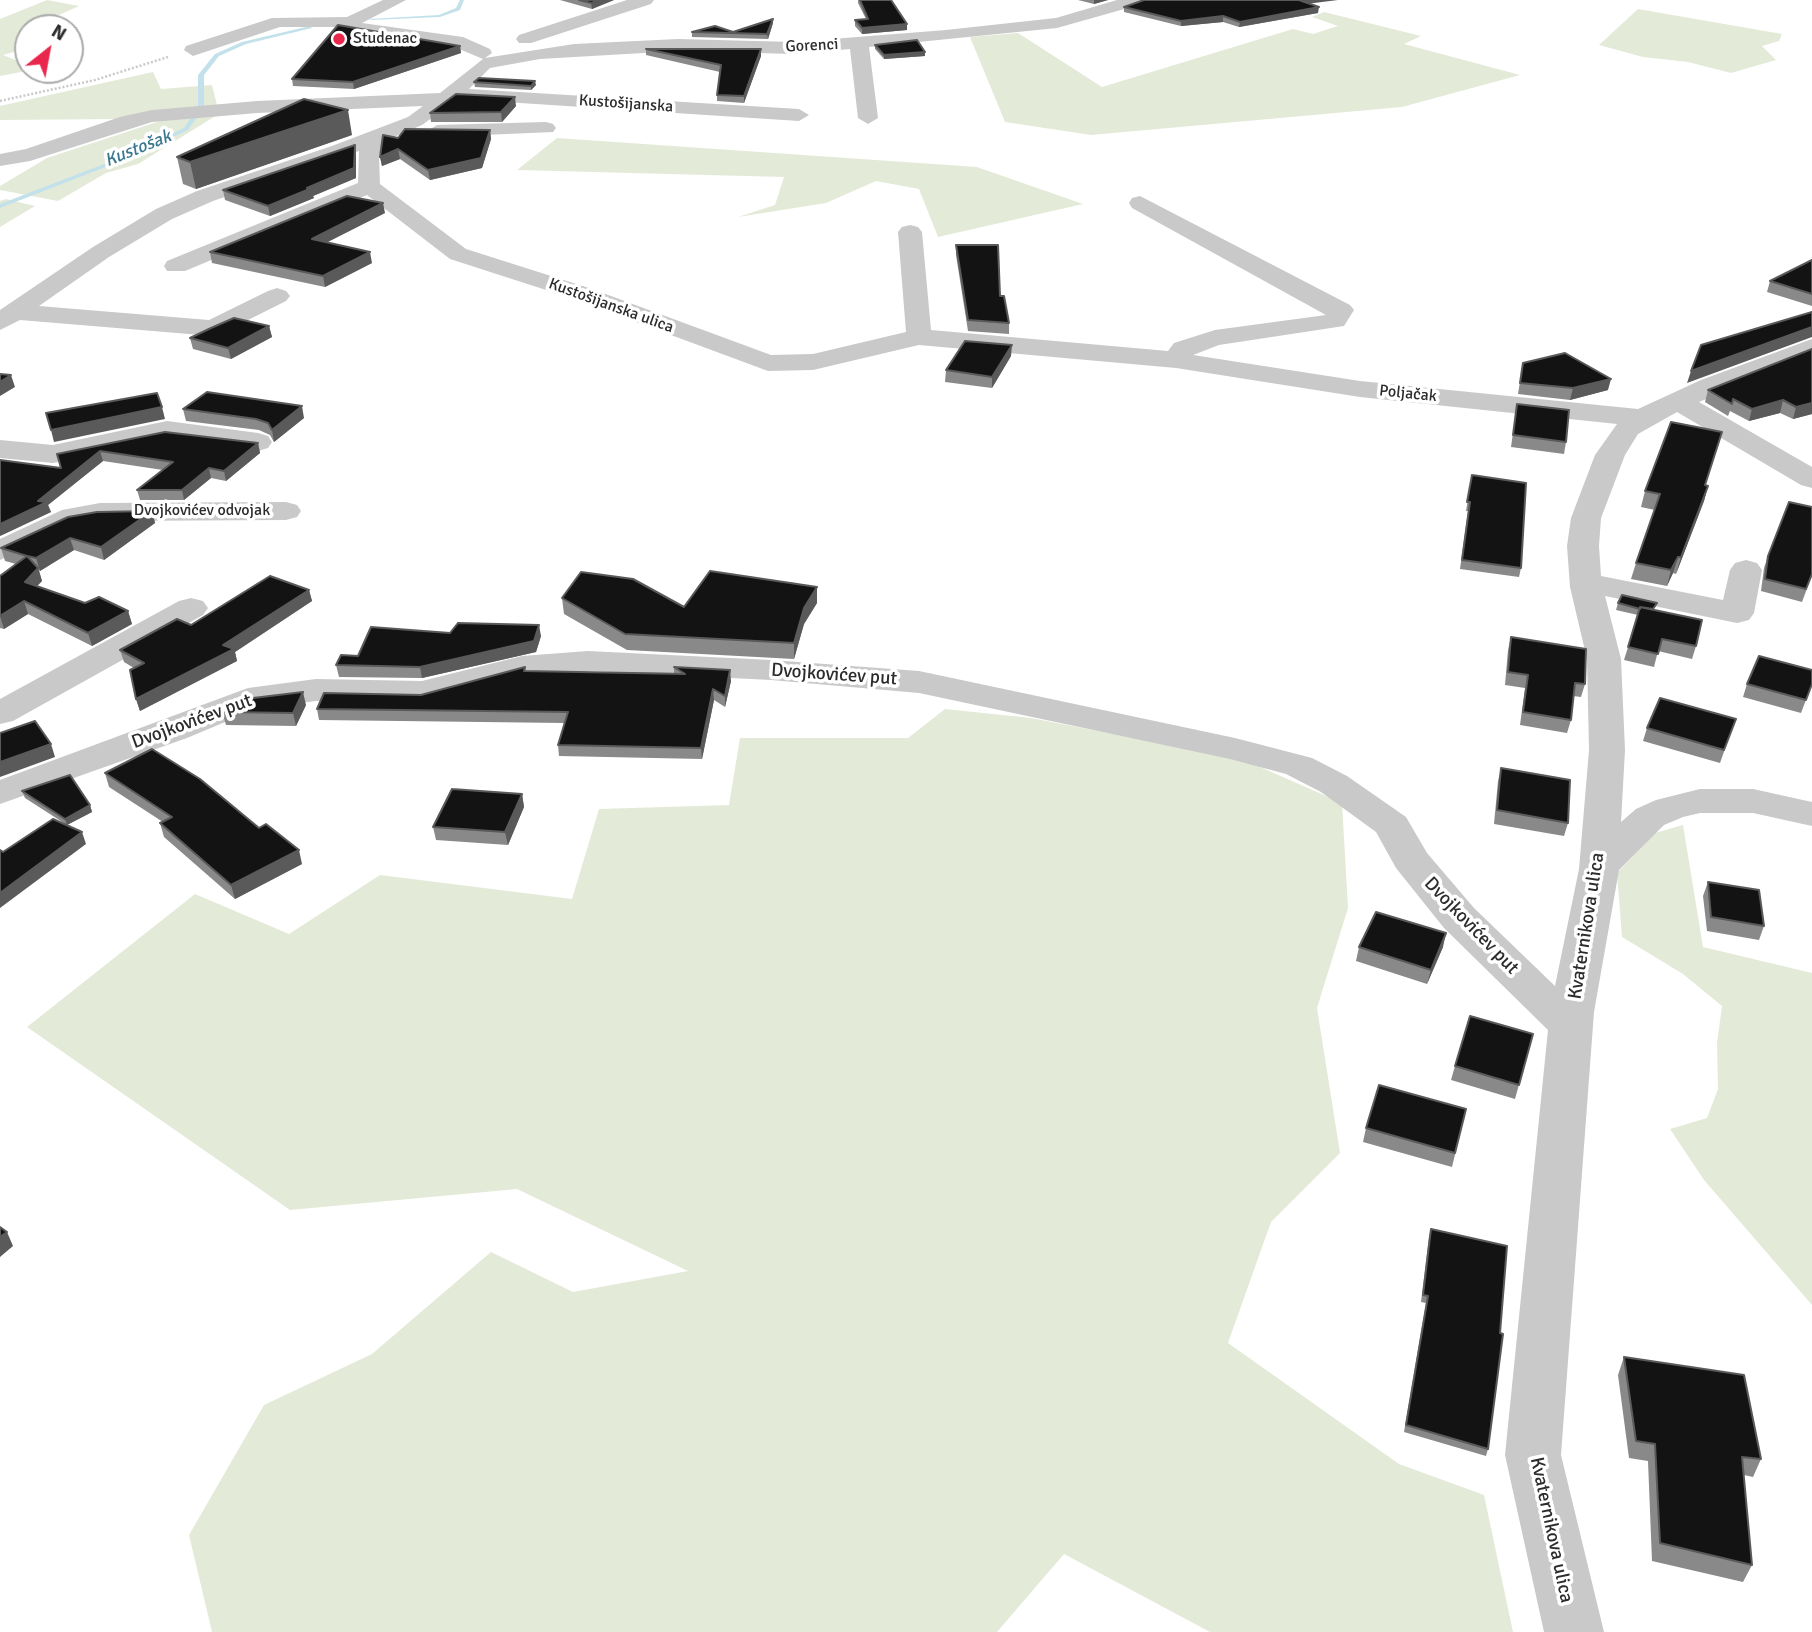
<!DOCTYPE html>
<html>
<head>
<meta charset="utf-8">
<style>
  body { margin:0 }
  #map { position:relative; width:1812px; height:1632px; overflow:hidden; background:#fff; font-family:Signika,sans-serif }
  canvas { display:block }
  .north { position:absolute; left:14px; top:14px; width:70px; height:70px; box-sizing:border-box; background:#fff; border:2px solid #ababab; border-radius:50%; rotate:31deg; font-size:19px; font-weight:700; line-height:28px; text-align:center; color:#2c2c2c }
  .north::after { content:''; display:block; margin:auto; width:24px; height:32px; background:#e9274d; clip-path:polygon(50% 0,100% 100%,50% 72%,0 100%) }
</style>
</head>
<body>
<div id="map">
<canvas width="1812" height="1632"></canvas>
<div class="north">N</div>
</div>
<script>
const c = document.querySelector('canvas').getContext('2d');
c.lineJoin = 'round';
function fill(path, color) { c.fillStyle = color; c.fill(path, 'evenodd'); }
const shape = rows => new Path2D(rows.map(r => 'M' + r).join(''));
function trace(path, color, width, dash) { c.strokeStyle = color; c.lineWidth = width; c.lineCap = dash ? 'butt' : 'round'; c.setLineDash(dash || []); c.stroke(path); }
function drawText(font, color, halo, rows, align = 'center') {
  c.font = font + ' Signika,sans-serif'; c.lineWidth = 7; c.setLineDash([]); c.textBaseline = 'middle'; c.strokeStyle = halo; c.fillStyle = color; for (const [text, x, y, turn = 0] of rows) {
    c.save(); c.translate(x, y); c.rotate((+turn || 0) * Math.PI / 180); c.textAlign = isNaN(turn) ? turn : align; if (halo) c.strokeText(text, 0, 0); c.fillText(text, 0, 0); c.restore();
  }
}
const green = shape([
  [47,0,79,6,21,32,28,35,28,48,3,55,28,65,28,70,32,70,0,76,0,19],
  [1638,9,1782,34,1779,41,1762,46,1776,60,1731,73,1688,62,1643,57,1599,45],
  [1324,12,1421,36,1404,44,1520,75,1402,107,1091,135,1005,122,970,37,1018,33,1102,87,1293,29,1313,34,1338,26,1312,17],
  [153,72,161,89,212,85,217,105,121,119,0,120,0,106],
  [222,112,138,164,106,173,58,201,0,190,0,186,47,158,172,117],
  [557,138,977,167,1083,204,938,237,919,189,876,181,826,203,738,217,775,205,784,177,517,170],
  [6,199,35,206,0,227,0,201],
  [945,709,1031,718,1242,759,1342,803,1348,908,1317,1008,1340,1153,1271,1222,1228,1343,1399,1464,1484,1495,1513,1632,1210,1632,1064,1554,997,1632,212,1632,189,1535,264,1405,372,1354,491,1252,573,1292,688,1271,517,1189,290,1210,27,1027,195,894,289,934,380,875,572,899,599,809,729,805,740,738,908,738],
  [1683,825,1703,947,1812,973,1812,1305,1704,1180,1670,1129,1707,1118,1718,1089,1717,1043,1722,1006,1683,974,1622,937,1617,873,1655,833]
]);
const stream = shape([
  [460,0,464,0,460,10,440,17,371,20,369,19,439,15,456,8,460,0],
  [310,26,312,28,246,44,219,56,204,75,204,107,188,130,121,161,0,208,0,204,117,159,184,128,198,107,198,75,215,54,242,42,310,26]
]);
const path = shape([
  [0,101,95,80,168,57]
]);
const minor = shape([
  [383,0,406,0,362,23,463,37,490,49,492,53,485,58,574,44,678,39,794,42,946,30,1056,18,1117,0,1145,0,1142,4,1057,28,869,47,878,118,868,124,858,118,850,49,794,54,678,51,540,59,490,68,469,89,799,109,809,115,799,121,458,99,422,125,382,142,379,157,380,184,466,249,592,289,771,355,813,354,906,332,898,232,902,227,910,225,918,227,922,232,931,330,1168,351,1174,343,1215,330,1326,315,1132,208,1129,203,1132,198,1140,196,1350,305,1354,310,1344,326,1219,345,1193,355,1360,381,1638,409,1701,380,1812,339,1812,356,1699,402,1812,467,1812,488,1801,485,1677,412,1638,434,1625,455,1601,518,1599,546,1601,576,1723,600,1730,570,1735,563,1746,560,1757,563,1762,570,1754,613,1749,620,1737,623,1605,596,1621,659,1625,750,1621,822,1636,809,1656,800,1700,789,1753,789,1812,802,1812,826,1753,813,1700,813,1683,817,1664,825,1619,870,1594,1012,1561,1455,1604,1632,1544,1632,1505,1455,1548,1030,1444,928,1396,868,1376,832,1321,792,1286,774,1230,759,919,693,771,680,588,671,523,676,422,703,316,701,256,709,187,738,0,804,0,780,248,688,316,679,422,681,522,656,588,651,771,660,919,671,1235,738,1312,758,1347,776,1406,817,1427,853,1474,908,1555,986,1579,869,1589,750,1587,659,1570,587,1567,546,1571,518,1595,455,1617,424,1360,397,1176,368,919,345,813,370,768,371,574,299,450,259,367,195,185,271,167,271,164,266,167,261,358,183,359,151,213,201,172,219,109,257,39,306,209,320,268,291,277,288,286,291,290,296,286,301,222,333,213,336,20,320,0,330,0,310,93,247,156,209,197,191,332,146,408,117,423,106,257,113,152,122,30,161,0,166,0,154,26,149,120,117,152,110,257,101,440,93,483,59,452,46,359,34,346,27,280,27,193,56,184,50,186,46,272,18,347,17,383,0],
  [627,0,654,0,651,4,531,43,519,43,516,39,519,35,627,0],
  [546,122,553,124,556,128,553,132,437,137,427,131,437,125,546,122],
  [167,421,258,433,268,436,272,442,268,448,258,451,167,439,53,463,0,458,0,440,53,445,167,421],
  [286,502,297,505,301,511,297,517,286,520,100,521,71,527,0,560,0,539,62,510,100,503,286,502],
  [191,598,203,601,208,608,203,615,13,721,0,724,0,699,179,601,191,598]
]);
const wall = shape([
  [560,0,614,0,592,9],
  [858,0,891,0,907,30,862,34,855,26,855,20,866,19,858,3],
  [1078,0,1108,0,1094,4],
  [1309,4,1318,13,1239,27,1223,22,1181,26,1124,12,1124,7],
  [773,23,768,39,692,37,692,32,733,32],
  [875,45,925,56,884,59,875,49],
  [460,46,461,53,354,89,293,86,292,79],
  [646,49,761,56,744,103,717,101,717,95,720,72,646,55],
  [474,82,536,85,531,90,475,87],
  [516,106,502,122,431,122,430,113],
  [490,130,491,139,482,168,430,180,400,159,382,166,380,157,398,138],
  [352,135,196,189,183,184,177,157],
  [356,155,356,178,313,196,314,198,270,216,225,200,223,190],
  [385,213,327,242,372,263,325,287,212,263,210,252],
  [956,245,1000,296,1009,323,1009,334,968,331,956,255],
  [1812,260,1812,306,1767,292,1770,281],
  [269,326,272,337,231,359,193,349,190,338],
  [1812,349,1812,414,1793,419,1780,413,1749,421,1730,411,1728,416,1705,402,1708,390],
  [1011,356,992,388,945,382,946,370],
  [1523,363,1608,390,1570,400,1518,394],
  [1517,404,1566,442,1564,454,1511,447],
  [183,409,304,418,274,442,270,435,259,430,186,421],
  [165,432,258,443,260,453,226,481,211,478,184,500,140,500,137,490,163,470,103,461,48,505,51,512,0,536,61,468,57,454],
  [1722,432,1705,485,1708,486,1704,501,1676,574,1673,573,1667,586,1631,579,1636,563,1655,510,1641,507,1645,491],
  [1472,475,1521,568,1519,577,1460,569,1468,511,1466,511],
  [152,511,155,523,104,560,74,550,40,571,39,570,42,581,37,586,85,603,128,611,132,624,92,646,28,614,4,629,0,628,0,576,16,564,5,561,1,548],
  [1768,556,1812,575,1802,602,1761,591,1764,568],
  [817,587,817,603,804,624,794,659,627,650,564,614,562,598,684,607],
  [309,590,312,601,235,652,237,661,140,711,136,699,134,668,124,662,120,650,191,625],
  [1618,603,1655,610,1696,646,1692,659,1658,651,1654,667,1624,660,1638,615,1616,610],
  [450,633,541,636,536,652,422,678,339,677,336,665,358,656],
  [1511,637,1585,684,1581,697,1573,696,1571,720,1567,733,1520,725,1525,688,1505,685,1508,650],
  [525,667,526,671,674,673,674,667,731,681,725,707,714,700,702,759,559,756,558,745,564,723,319,720,317,709,421,695],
  [1747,684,1812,684,1801,713,1743,697],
  [306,705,296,726,226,725,222,712],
  [1647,728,1731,732,1720,763,1643,741],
  [1501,768,1568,823,1564,836,1494,824,1498,781],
  [105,773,302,864,235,899,164,837,160,823,163,822,109,787],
  [22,791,90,805,92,812,67,825,25,798],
  [522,794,524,807,508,845,436,840,433,827],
  [1708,882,1764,926,1759,940,1707,931,1703,896],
  [1359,947,1443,947,1427,984,1356,961],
  [1533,1034,1515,1099,1451,1080,1455,1066],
  [1466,1109,1452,1167,1363,1142,1366,1128],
  [1431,1229,1500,1333,1488,1449,1486,1456,1404,1432,1426,1303,1421,1302,1429,1236],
  [1624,1357,1761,1459,1753,1477,1744,1475,1752,1565,1743,1582,1652,1561,1648,1461,1629,1458,1618,1375]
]);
const shadedWall = shape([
  [600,0,614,0,592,9,591,3],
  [1094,0,1108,0,1094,4],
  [1298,0,1338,0,1298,5],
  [1319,7,1318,13,1239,27,1240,22],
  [1223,16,1223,22,1181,26,1181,21],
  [773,19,773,23,768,39,767,34],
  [907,24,907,30,862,34,862,28],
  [460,46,461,53,354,89,353,82],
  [761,49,761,56,744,103,744,96],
  [925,52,925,56,884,59,884,55],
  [535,81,536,85,531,90,531,86],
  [515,97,516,106,502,122,501,112],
  [348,110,352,135,196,189,190,162],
  [490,130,491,139,482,168,430,180,428,170],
  [355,145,356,155,356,178,313,196,314,198,270,216,268,206,307,188],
  [398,149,400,159,382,166,380,157],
  [383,203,385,213,314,249,312,239],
  [370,252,372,263,325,287,323,276],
  [269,326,272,337,231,359,228,348],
  [1812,327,1812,337,1687,383,1691,371],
  [1012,345,1011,356,992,388,992,377],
  [11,375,15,387,0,396,0,382],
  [1611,379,1608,390,1570,400,1573,388],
  [1783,400,1780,413,1749,421,1752,409],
  [1812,403,1812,414,1793,419,1796,407],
  [302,406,304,418,274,442,272,430],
  [162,407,165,419,54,442,51,430],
  [258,443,260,453,226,481,224,471],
  [100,451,103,461,48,505,51,512,0,536,0,524,38,501],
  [209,468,211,478,184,500,182,490],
  [1708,486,1704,501,1676,574,1681,557],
  [152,511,155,523,104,560,101,547],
  [70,538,74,550,40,571,36,558],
  [1678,557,1673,573,1667,586,1671,570],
  [38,568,42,581,29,594,25,582],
  [817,587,817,603,804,624,794,659,794,643,804,608],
  [309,590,312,601,235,652,237,661,140,711,136,699,223,645],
  [24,601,28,614,4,629,0,616],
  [128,611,132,624,92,646,88,633],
  [539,625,541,636,536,652,422,678,420,667],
  [730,670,731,681,725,707,725,696],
  [713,689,714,700,702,759,701,748],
  [303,692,306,705,296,726,293,713],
  [51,744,55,757,0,777,0,762],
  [522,794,524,807,508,845,505,832],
  [90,805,92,812,67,825,65,819],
  [82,832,86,844,0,908,0,893],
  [299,850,302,864,235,899,231,885],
  [1446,933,1443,947,1427,984,1431,970],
  [7,1232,13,1246,0,1257,0,1237]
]);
const building = shape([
  [579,0,600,0,591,3,579,0],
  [860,0,891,0,907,24,862,28,855,20,868,19,860,0],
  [1144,0,1299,0,1319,7,1240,22,1223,16,1181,21,1124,7,1144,0],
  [773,19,767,34,692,32,715,26,733,32,773,19],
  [338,25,460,46,353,82,292,79,338,25],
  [917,40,925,52,884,55,875,45,917,40],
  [646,49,761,49,744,96,717,95,721,65,646,49],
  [479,78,535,81,531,86,474,82,479,78],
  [456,94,515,97,501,112,430,113,456,94],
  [304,99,348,110,190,162,177,157,304,99],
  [405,129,490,130,481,158,428,170,398,149,380,157,383,135,398,138,405,129],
  [355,145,354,168,307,188,312,188,268,206,223,190,355,145],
  [347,196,383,203,312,239,370,252,323,276,210,252,347,196],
  [956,245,998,245,1000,296,1004,296,1009,323,968,320,956,245],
  [1812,260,1812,294,1770,281,1812,260],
  [1812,312,1812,327,1691,371,1701,345,1812,312],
  [234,318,269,326,228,348,190,338,211,328,234,318],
  [965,341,1012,345,992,377,946,370,965,341],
  [1812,349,1812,403,1796,407,1783,400,1752,409,1733,399,1732,404,1708,390,1812,349],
  [1565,353,1611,379,1573,388,1520,383,1523,363,1565,353],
  [0,374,11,375,0,382,0,374],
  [207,392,302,406,272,430,268,423,256,419,183,409,207,392],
  [157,393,162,407,51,430,46,413,157,393],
  [1517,404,1569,410,1566,442,1513,435,1517,404],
  [1671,422,1722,432,1705,485,1708,486,1681,557,1678,557,1671,570,1636,563,1660,494,1645,491,1671,422],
  [165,432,258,443,224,471,209,468,182,490,137,490,173,462,100,451,38,501,47,502,0,524,0,460,61,468,57,454,165,432],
  [1472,475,1526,483,1521,568,1462,560,1470,502,1467,502,1472,475],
  [1789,502,1812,507,1812,574,1806,589,1765,579,1768,556,1789,502],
  [152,511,101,547,70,538,36,558,27,556,38,568,25,582,85,603,99,597,128,611,88,633,24,601,0,616,0,576,27,556,1,548,68,517,97,512,152,511],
  [710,571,817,587,804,608,794,643,625,634,562,598,581,572,633,579,684,607,710,571],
  [270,576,309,590,223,645,234,649,136,699,130,670,144,663,120,650,177,619,191,625,270,576],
  [1622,595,1657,603,1653,609,1640,607,1640,609,1618,603,1622,595],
  [1640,607,1702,620,1696,646,1662,639,1658,654,1628,647,1640,607],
  [458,623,539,625,534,641,420,667,336,665,341,655,358,656,371,627,450,633,458,623],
  [1511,637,1586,649,1585,684,1575,683,1571,720,1523,712,1528,675,1508,672,1511,637],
  [1759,656,1812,670,1812,684,1806,700,1747,684,1759,656],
  [525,667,524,671,685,674,674,667,730,670,725,696,713,689,701,748,558,745,568,712,317,709,324,693,421,695,525,667],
  [303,692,293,713,222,712,253,698,303,692],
  [1660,698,1736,719,1724,750,1647,728,1660,698],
  [35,721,51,744,0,762,0,733,35,721],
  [152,749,200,779,259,828,266,824,299,850,231,885,160,823,172,817,105,773,152,749],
  [1501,768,1570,780,1568,823,1497,810,1501,768],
  [70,775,90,805,65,819,22,791,70,775],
  [452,789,522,794,505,832,433,827,452,789],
  [53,819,82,832,0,893,0,850,3,852,53,819],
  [1708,882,1759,890,1764,926,1711,917,1708,882],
  [1376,912,1446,933,1431,970,1359,947,1376,912],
  [1470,1016,1533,1034,1519,1085,1455,1066,1470,1016],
  [1379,1085,1466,1109,1455,1153,1366,1128,1379,1085],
  [0,1227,7,1232,0,1237,0,1227],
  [1431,1229,1507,1246,1500,1333,1503,1334,1488,1449,1406,1425,1428,1296,1423,1295,1431,1229],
  [1624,1357,1744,1375,1761,1459,1742,1457,1752,1565,1660,1543,1655,1444,1636,1441,1624,1357]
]);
const markers = [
  [339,39,7,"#e9274d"]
];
const farPoinames = [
  ["Studenac",353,39]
];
const farStreetnames = [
  ["Gorenci",812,46,-3],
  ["Kustošijanska",626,104,4],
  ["Kustošijanska ulica",611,306,20],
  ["Poljačak",1408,394,6],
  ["Dvojkovićev odvojak",202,511]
];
const farWaternames = [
  ["Kustošak",138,149,-22]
];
const streetNames = [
  ["Dvojkovićev put",834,675,4],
  ["Dvojkovićev put",192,722,-20],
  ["Dvojkovićev put",1471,926,46],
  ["Kvaternikova ulica",1587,926,-81],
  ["Kvaternikova ulica",1551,1530,78]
];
fill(green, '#e4ead8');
fill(stream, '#c3e1eb');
trace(path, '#c9c9c9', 2.5, [2, 2]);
fill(minor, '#c9c9c9');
fill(wall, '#898989');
fill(shadedWall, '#5a5a5a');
fill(building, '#131313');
trace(building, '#5a5a5a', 2);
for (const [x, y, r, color] of markers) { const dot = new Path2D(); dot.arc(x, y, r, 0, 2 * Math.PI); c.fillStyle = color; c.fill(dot); trace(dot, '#fff', 2.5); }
drawText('16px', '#2c2c2c', '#fff', farPoinames, 'left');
drawText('16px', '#2c2c2c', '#fff', farStreetnames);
drawText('italic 18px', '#39788f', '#fff', farWaternames);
drawText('19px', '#2c2c2c', '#fff', streetNames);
</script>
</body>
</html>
